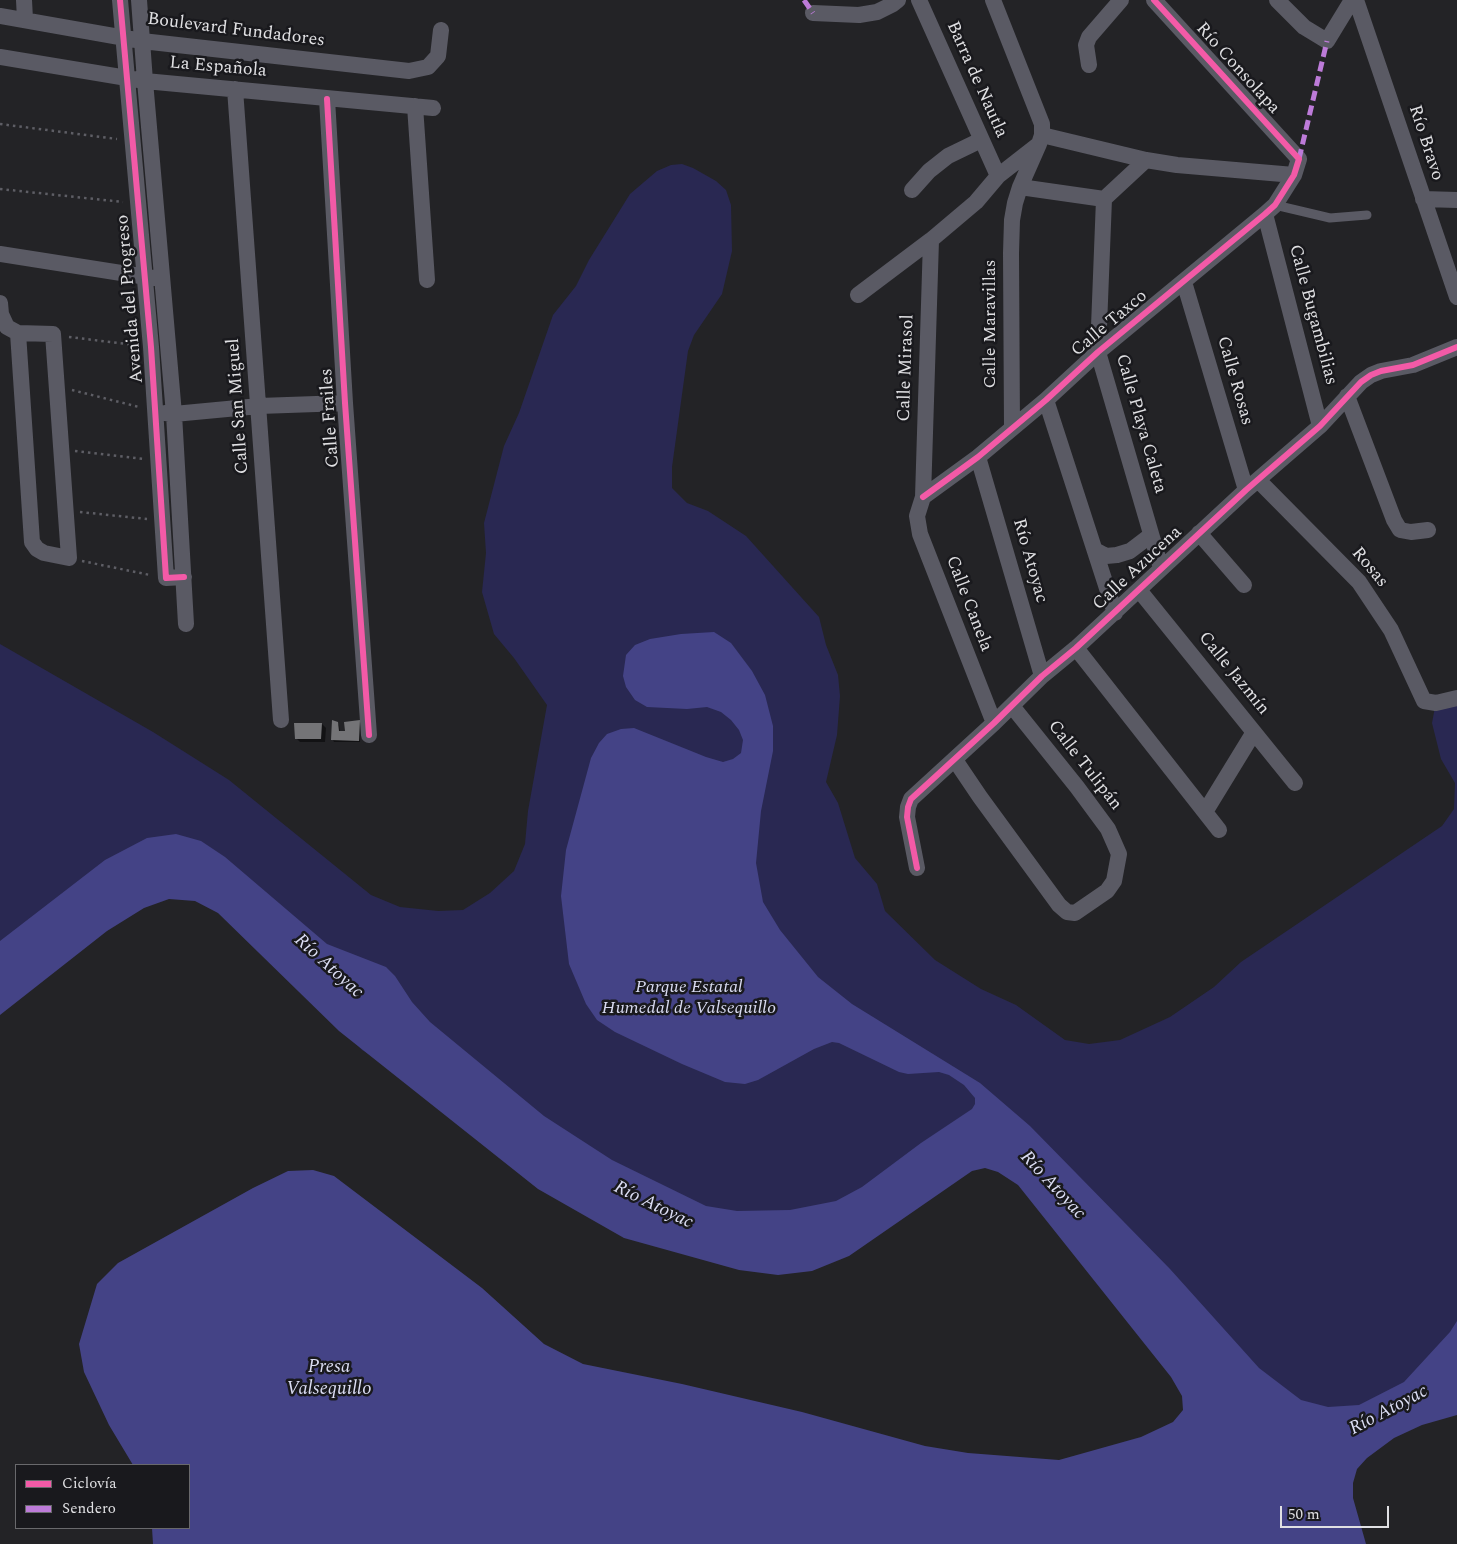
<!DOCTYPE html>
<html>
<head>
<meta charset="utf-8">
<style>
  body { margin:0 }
  #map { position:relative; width:1457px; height:1544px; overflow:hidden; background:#232326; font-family:Spectral,serif }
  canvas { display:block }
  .legend { position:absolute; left:15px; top:1464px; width:175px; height:65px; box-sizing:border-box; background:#19191d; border:1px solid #69696c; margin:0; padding:6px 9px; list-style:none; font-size:15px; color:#e0e0e3 }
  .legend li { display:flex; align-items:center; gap:10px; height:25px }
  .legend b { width:25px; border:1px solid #69696c }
  .scale { position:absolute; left:1280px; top:1506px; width:109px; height:22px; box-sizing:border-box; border:2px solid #e0e0e3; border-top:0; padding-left:6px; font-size:15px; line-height:18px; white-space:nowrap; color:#e0e0e3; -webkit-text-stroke:4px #19191d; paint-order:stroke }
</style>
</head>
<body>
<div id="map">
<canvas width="1457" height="1544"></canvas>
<ul class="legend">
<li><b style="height:6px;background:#f35aa7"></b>Ciclovía</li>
<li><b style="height:6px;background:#bd7bd9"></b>Sendero</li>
</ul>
<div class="scale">50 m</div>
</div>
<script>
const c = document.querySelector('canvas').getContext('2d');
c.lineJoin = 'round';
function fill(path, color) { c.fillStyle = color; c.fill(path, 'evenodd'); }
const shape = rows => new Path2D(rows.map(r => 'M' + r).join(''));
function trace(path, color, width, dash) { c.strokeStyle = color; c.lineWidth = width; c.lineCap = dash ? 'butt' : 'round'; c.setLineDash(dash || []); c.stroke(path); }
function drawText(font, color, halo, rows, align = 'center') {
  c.font = font + ' Spectral,serif'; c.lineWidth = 5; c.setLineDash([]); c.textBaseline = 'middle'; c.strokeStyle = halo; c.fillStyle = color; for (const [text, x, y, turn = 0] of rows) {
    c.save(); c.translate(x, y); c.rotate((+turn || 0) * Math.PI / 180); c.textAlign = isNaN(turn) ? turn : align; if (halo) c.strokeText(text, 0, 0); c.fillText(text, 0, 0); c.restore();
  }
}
const green = shape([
  [682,164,693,168,716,181,726,190,731,205,732,251,722,294,694,335,688,351,672,467,672,488,687,503,708,511,746,536,819,617,826,645,838,675,840,696,837,735,826,782,838,803,855,858,877,884,885,911,935,960,981,989,1016,1005,1065,1040,1089,1044,1120,1040,1170,1017,1214,987,1241,962,1442,826,1454,809,1455,783,1441,759,1432,723,1435,707,1457,694,1457,1376,1305,1441,982,1149,772,1265,529,1148,362,1050,204,883,167,885,0,1005,0,644,153,732,229,780,371,895,400,907,438,911,463,910,490,893,514,871,525,844,528,811,547,705,514,658,494,634,482,592,486,553,484,523,504,446,519,413,553,315,576,286,589,260,630,194,657,171,671,165]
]);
const water = shape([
  [714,632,731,643,752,671,765,695,773,726,773,751,761,811,756,863,763,902,780,930,818,977,852,1004,980,1083,1030,1126,1170,1269,1259,1368,1301,1400,1328,1407,1359,1405,1404,1382,1450,1332,1457,1321,1457,1415,1422,1425,1394,1438,1367,1458,1357,1469,1353,1483,1353,1498,1366,1544,153,1544,152,1528,189,1528,189,1465,133,1465,109,1425,84,1372,79,1344,97,1284,118,1263,253,1188,288,1171,313,1170,334,1176,482,1288,544,1344,583,1364,682,1384,802,1412,925,1446,968,1453,1059,1460,1141,1437,1173,1422,1183,1410,1182,1396,1171,1377,1018,1185,998,1172,985,1168,972,1171,849,1256,812,1271,778,1275,739,1270,624,1238,538,1189,339,1031,218,913,195,901,169,899,144,908,107,931,0,1015,0,941,105,860,147,838,176,834,201,841,225,857,327,944,386,967,395,976,412,1002,430,1022,544,1116,612,1160,706,1206,737,1211,790,1210,836,1201,862,1187,921,1143,972,1109,975,1104,975,1098,964,1085,949,1075,939,1072,908,1074,899,1072,839,1043,832,1042,814,1049,758,1080,745,1084,725,1082,682,1064,615,1032,597,1020,586,1004,569,964,561,896,566,850,591,758,599,743,607,734,621,729,634,728,706,757,723,762,733,759,741,753,743,740,739,730,731,720,721,712,707,707,687,709,647,707,635,700,626,687,623,676,626,655,635,645,650,639,681,634]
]);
const shadow = shape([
  [359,721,361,723,360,742,334,742,333,740,337,723,339,725,340,732,346,732],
  [322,724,326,728,325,742,300,742,296,738]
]);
const building = shape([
  [332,720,338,722,339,731,345,731,344,722,360,720,359,741,331,740],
  [294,723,322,723,321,739,295,739]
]);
const path = shape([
  [0,124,117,139],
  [0,189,123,202],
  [69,337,135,345],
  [72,390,139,407],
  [75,451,144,459],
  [80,512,147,519],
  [82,561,150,575]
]);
const service = shape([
  [1275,205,1330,218,1367,215]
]);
const minor = shape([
  [24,0,25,19],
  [120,0,151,347,166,578,184,577],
  [139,0,145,81,174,414,186,624],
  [919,0,998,176],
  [993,0,1042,124,1042,135,1039,144,1020,187],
  [1277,0,1304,27,1327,41,1352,0],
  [1356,0,1457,297],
  [813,13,859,15,877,12,893,4,898,0],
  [0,16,142,41,409,71,428,67,438,56,441,30],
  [0,57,145,81,433,108],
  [1089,65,1086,45,1089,37,1121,0],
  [235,89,281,720],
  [327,99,345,403,369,735],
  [415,106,427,280],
  [1042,135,1146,160,1177,165,1294,175],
  [912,190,929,171,948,156,981,140],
  [1104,199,1098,352,1161,568],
  [1104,199,1146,160],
  [1423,199,1457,200],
  [1265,214,1320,426],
  [931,240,923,497,917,516,920,534,994,723],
  [0,254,153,278],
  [1184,282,1246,490],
  [858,295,931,240,976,202,998,176,1039,144],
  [0,303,1,314,7,327,18,333,53,334,69,558,44,553,37,549,32,542,18,333],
  [1347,396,1394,520,1400,530,1411,532,1428,530],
  [1046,400,1115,613],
  [165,413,174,414,259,406,345,403],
  [1012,428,1011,253,1012,220,1015,203,1020,187,1104,199],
  [978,457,1042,676],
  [1258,480,1359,582,1391,630,1424,701,1436,703,1457,698],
  [923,497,978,457,1046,400,1098,352,1265,214,1275,205,1294,175,1299,159,1154,0],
  [1199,533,1244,585],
  [1095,550,1106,556,1117,555,1130,551,1151,535],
  [1139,590,1295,783],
  [1076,648,1219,830],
  [955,760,980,797,1059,905,1067,912,1075,913,1107,891,1114,881,1119,854,1108,829,1077,787,1012,706],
  [1205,812,1254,732],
  [917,868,907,817,908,807,911,799,994,723,1042,676,1076,648,1246,490,1320,426,1361,382,1371,375,1381,371,1413,365,1457,347]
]);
const quiet = shape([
  [804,0,813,13],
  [1299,159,1327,41]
]);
const cycleway = shape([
  [120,0,151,347,166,578,184,577],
  [327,99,345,403,369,735],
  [923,497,978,457,1046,400,1098,352,1265,214,1275,205,1294,175,1299,159,1154,0],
  [917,868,907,817,908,807,911,799,994,723,1042,676,1076,648,1246,490,1320,426,1361,382,1371,375,1381,371,1413,365,1457,347]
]);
const streetNames = [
  ["Boulevard Fundadores",236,31,7],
  ["La Española",218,68,5],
  ["Río Consolapa",1237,69,48],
  ["Barra de Nautla",976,80,66],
  ["Río Bravo",1425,143,72],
  ["Avenida del Progreso",131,299,-95],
  ["Calle Bugambilias",1312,315,75],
  ["Calle Maravillas",991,324,-90],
  ["Calle Taxco",1110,324,-40],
  ["Calle Mirasol",907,368,-88],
  ["Calle Rosas",1234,381,74],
  ["Calle San Miguel",239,406,-94],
  ["Calle Frailes",331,418,-94],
  ["Calle Playa Caleta",1140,424,74],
  ["Río Atoyac",1029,561,74],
  ["Rosas",1369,568,50],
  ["Calle Azucena",1138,569,-43],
  ["Calle Canela",968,604,69],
  ["Calle Jazmín",1233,674,51],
  ["Calle Tulipán",1084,766,52]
];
const parkNames = [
  ["Parque Estatal",689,988],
  ["Humedal de Valsequillo",689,1009]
];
const waterNames = [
  ["Río Atoyac",328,967,42],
  ["Río Atoyac",1052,1186,47],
  ["Río Atoyac",653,1206,26],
  ["Presa",329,1368],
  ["Valsequillo",329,1390],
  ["Río Atoyac",1389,1411,-28]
];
fill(green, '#292852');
fill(water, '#444386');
fill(shadow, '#0007');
fill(building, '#747477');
trace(path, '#5e5e65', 2.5, [2.5, 4]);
trace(service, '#5a5a64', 9);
trace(minor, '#5a5a64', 16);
trace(quiet, '#bd7bd9', 5, [10, 5]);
trace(cycleway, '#f35aa7', 6);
drawText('18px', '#e0e0e3', '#19191d', streetNames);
drawText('italic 18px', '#d8daf0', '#19191d', parkNames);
drawText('italic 19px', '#dbddf3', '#19191d', waterNames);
</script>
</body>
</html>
